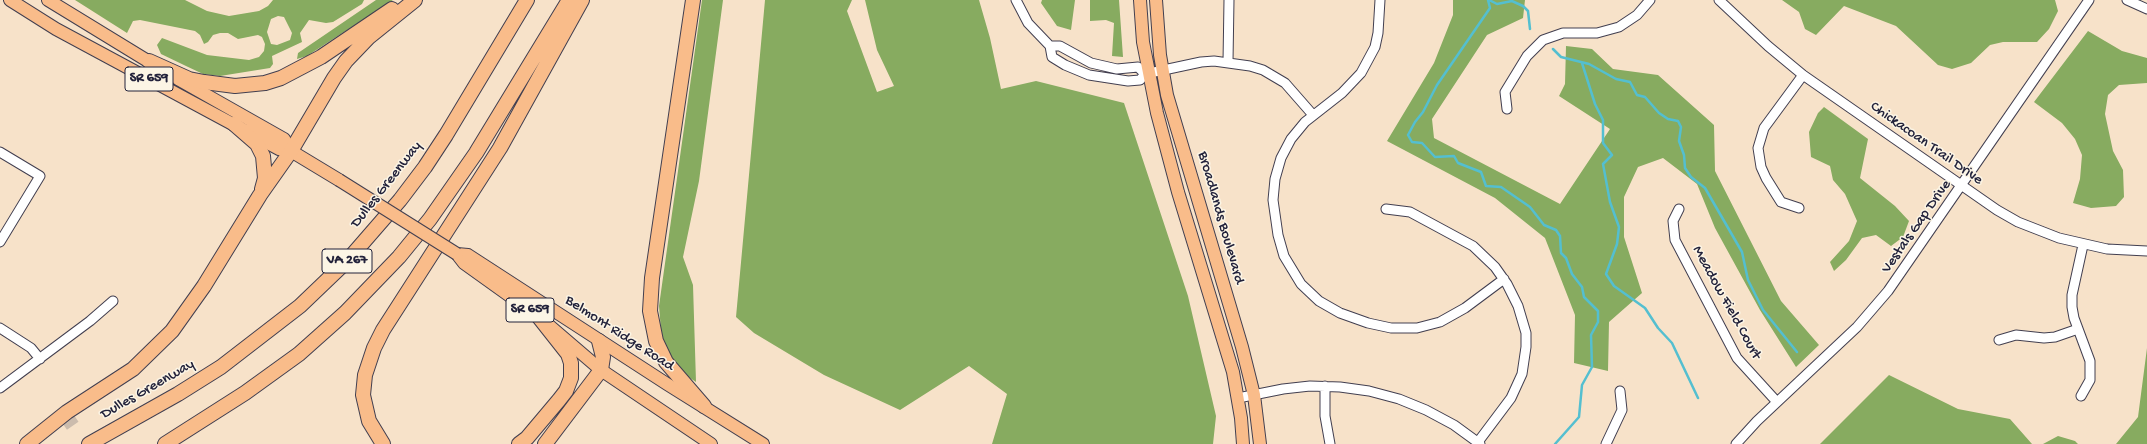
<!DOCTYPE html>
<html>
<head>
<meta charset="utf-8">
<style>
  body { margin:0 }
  canvas { display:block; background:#f7e2c9 }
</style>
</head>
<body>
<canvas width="2147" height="444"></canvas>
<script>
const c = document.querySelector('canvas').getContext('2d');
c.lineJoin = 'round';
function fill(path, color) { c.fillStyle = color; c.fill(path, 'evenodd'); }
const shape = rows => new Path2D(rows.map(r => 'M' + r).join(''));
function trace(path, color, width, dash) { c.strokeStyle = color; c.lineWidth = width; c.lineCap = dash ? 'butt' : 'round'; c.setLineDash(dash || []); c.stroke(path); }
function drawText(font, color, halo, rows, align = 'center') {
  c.font = font + ' "Gochi Hand",sans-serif'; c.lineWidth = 3; c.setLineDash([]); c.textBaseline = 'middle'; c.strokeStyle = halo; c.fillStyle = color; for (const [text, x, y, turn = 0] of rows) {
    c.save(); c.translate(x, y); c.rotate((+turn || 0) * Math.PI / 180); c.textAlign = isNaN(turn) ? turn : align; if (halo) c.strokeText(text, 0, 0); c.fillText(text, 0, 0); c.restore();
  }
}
const forest = shape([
  [75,0,185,0,207,11,229,16,259,11,268,6,273,0,364,0,362,4,333,22,326,23,309,20,300,33,302,42,272,56,273,64,270,68,220,76,203,74,186,66,161,54,157,45,162,38,207,55,249,60,259,57,264,51,265,44,262,37,258,35,238,39,228,33,220,33,213,35,208,42,204,44,200,35,195,31,140,20,133,21,127,33],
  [278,16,284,17,292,33,290,40,277,45,271,44,267,32,271,19],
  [376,0,393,0,307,56,297,59,298,53],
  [702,0,723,0,699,181,683,257,693,285,696,382,675,368,662,342,659,306],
  [765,0,852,0,847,11,877,92,894,86,877,50,865,0,979,0,990,38,1001,89,1036,81,1124,103,1188,296,1216,416,1213,444,992,444,1007,394,969,366,900,410,824,375,754,333,736,317],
  [1042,0,1075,0,1071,30,1057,26,1041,3],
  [1090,0,1119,0,1123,57,1112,56,1114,23,1106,20,1090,21],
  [1453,0,1525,0,1523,18,1487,35,1432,119,1434,138,1560,204,1610,129,1559,96,1565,84,1566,46,1592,49,1613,69,1658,75,1714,125,1715,171,1781,301,1819,345,1796,367,1760,310,1715,228,1697,184,1663,158,1638,167,1624,197,1624,237,1642,293,1609,322,1608,371,1574,363,1575,315,1545,238,1495,198,1387,141,1434,63,1453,15],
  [1782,0,2055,0,2058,11,2049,29,2037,42,2003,42,1990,45,1971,63,1952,69,1938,65,1896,26,1844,6,1816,35,1805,29,1799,12],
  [2088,31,2122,51,2147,58,2147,83,2119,85,2108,95,2105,114,2113,151,2123,170,2124,197,2116,206,2091,208,2073,203,2080,179,2082,155,2075,139,2062,123,2034,102],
  [1824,107,1868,139,1860,178,1895,206,1909,221,1903,237,1891,246,1876,235,1862,238,1846,260,1834,271,1830,262,1849,241,1857,221,1845,194,1833,180,1830,166,1811,157,1809,132,1818,113],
  [2147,348,2147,444,2116,444,2138,417],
  [1889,375,1958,409,2010,419,2032,444,1820,444],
  [2058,436,2075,441,2078,444,2043,444]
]);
const stream = shape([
  [1488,0,1490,8,1437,85,1423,112,1415,122,1408,135,1412,142,1422,143,1435,157,1454,156,1458,163,1481,172,1486,186,1501,187,1530,207,1544,225,1556,230,1560,236,1561,253,1566,258,1572,274,1582,287,1584,297,1598,311,1598,322,1591,335,1592,367,1582,385,1579,417,1555,444],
  [1489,0,1497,4,1512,1,1523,6,1528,11,1530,29],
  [1553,49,1561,57,1589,64,1616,79,1630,82,1637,95,1645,97,1659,113,1668,119,1678,121,1681,127,1679,141,1684,155,1685,168,1691,177,1705,188,1742,252,1748,280,1763,310,1797,352],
  [1582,63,1595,104,1603,120,1603,143,1612,155,1603,164,1610,202,1619,227,1617,244,1606,274,1614,286,1645,308,1658,328,1672,343,1698,398]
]);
const highwayTunnel = shape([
  [63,424,79,413]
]);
const minor = shape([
  [1016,0,1028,23,1050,46],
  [1380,0,1378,33,1375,47,1361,73,1342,93,1305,122,1291,139,1281,158,1275,179,1273,200,1278,235,1284,256,1301,284,1319,301,1340,313,1368,323,1391,328,1417,328,1440,322,1465,308,1504,279],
  [1719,0,1768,46,1803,75,1997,210,2018,222,2059,238,2107,249,2147,251],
  [2127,0,2147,9],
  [1050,46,1060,46,1091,63,1117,69,1138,67,1145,74,1140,80,1128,81,1089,75,1065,65,1052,57,1050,46],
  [1228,62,1229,0],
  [1145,74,1201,62,1214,61,1250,66,1263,70,1285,83,1313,115],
  [1507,109,1505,92,1527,56,1543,40,1563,33,1597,33,1619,27,1637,15,1650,0],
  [0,152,40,176,0,242],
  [1799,208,1781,202,1766,178,1761,167,1758,148,1764,128,1803,75],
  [1386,209,1410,212,1473,246,1495,267,1507,284,1518,306,1526,333,1526,347,1522,374,1511,398,1478,442],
  [1679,209,1673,221,1675,240,1737,358,1777,402],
  [0,328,31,348,40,359],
  [1999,340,2016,335,2044,338,2055,337,2078,329],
  [1325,386,1325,416,1330,444],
  [0,388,90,321,113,301],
  [2081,396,2090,380,2090,361,2074,318,2072,307,2072,295,2083,245],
  [1238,398,1283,389,1310,386,1340,387,1369,391,1399,399,1426,410,1454,425,1480,444],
  [1606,444,1622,410,1620,391],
  [1736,444,1757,421,1857,327,1888,291,2089,0]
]);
const major = shape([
  [10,0,56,29,279,149,291,151],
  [48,0,156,66],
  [1140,0,1143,42,1157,113,1178,192,1233,372,1241,418,1243,444],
  [1156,0,1160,55,1167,95,1242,347,1254,395,1260,444],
  [178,79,284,139,291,151,339,180],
  [457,254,468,255,667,384,763,444],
  [457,254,464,263,538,316,601,370,711,444]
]);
const highway = shape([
  [693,0,652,278,650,311,656,341,666,362,704,406],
  [149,61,189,79,204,82,235,86,265,83,281,78,321,57,392,9],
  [234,124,257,144,263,156,265,178,262,189],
  [27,444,67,412,133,369,172,331,204,286,260,195,291,151,334,78,346,61,369,37,415,0],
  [89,444,178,394,221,367,300,306,347,261,400,200,425,167,446,135,527,0],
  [165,444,245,393,299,354,345,313,399,257,430,219,476,153,569,0],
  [383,444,369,421,363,395,365,375,374,348,383,330,500,148,582,0],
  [519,444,527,438,559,400,566,391,571,378,571,363,568,354,538,316],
  [545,444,601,370,603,357,599,341]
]);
const majorBridge = shape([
  [339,180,457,254]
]);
const shields = [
  [149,79,48],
  [347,261,50],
  [530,310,48]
];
const shieldNames = [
  ["SR 659",149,79],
  ["VA 267",347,261],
  ["SR 659",530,310]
];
const streetNames = [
  ["Chickacoan Trail Drive",1926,144,35],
  ["Dulles Greenway",387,185,-52],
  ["Broadlands Boulevard",1220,218,74],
  ["Vestals Gap Drive",1917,227,-55],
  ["Meadow Field Court",1726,303,61],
  ["Belmont Ridge Road",619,334,33],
  ["Dulles Greenway",148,390,-30]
];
fill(forest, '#87ab60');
trace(stream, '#54bfd0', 2.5);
trace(highwayTunnel, '#ccbcad', 14, [14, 7]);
trace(minor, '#423f50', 11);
trace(major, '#423f50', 14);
trace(highway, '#423f50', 16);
trace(minor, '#fff', 9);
trace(major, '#f9bc8a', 12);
trace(highway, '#f9bc8a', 14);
trace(majorBridge, '#423f50', 14, []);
trace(majorBridge, '#f9bc8a', 12);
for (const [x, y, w] of shields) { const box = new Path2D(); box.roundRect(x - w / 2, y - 12, w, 24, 3); c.fillStyle = '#fcf5e5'; c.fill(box); trace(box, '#22223b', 1); }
drawText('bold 14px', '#22223b', null, shieldNames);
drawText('15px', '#22223b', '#fcf5e5', streetNames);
</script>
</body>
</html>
